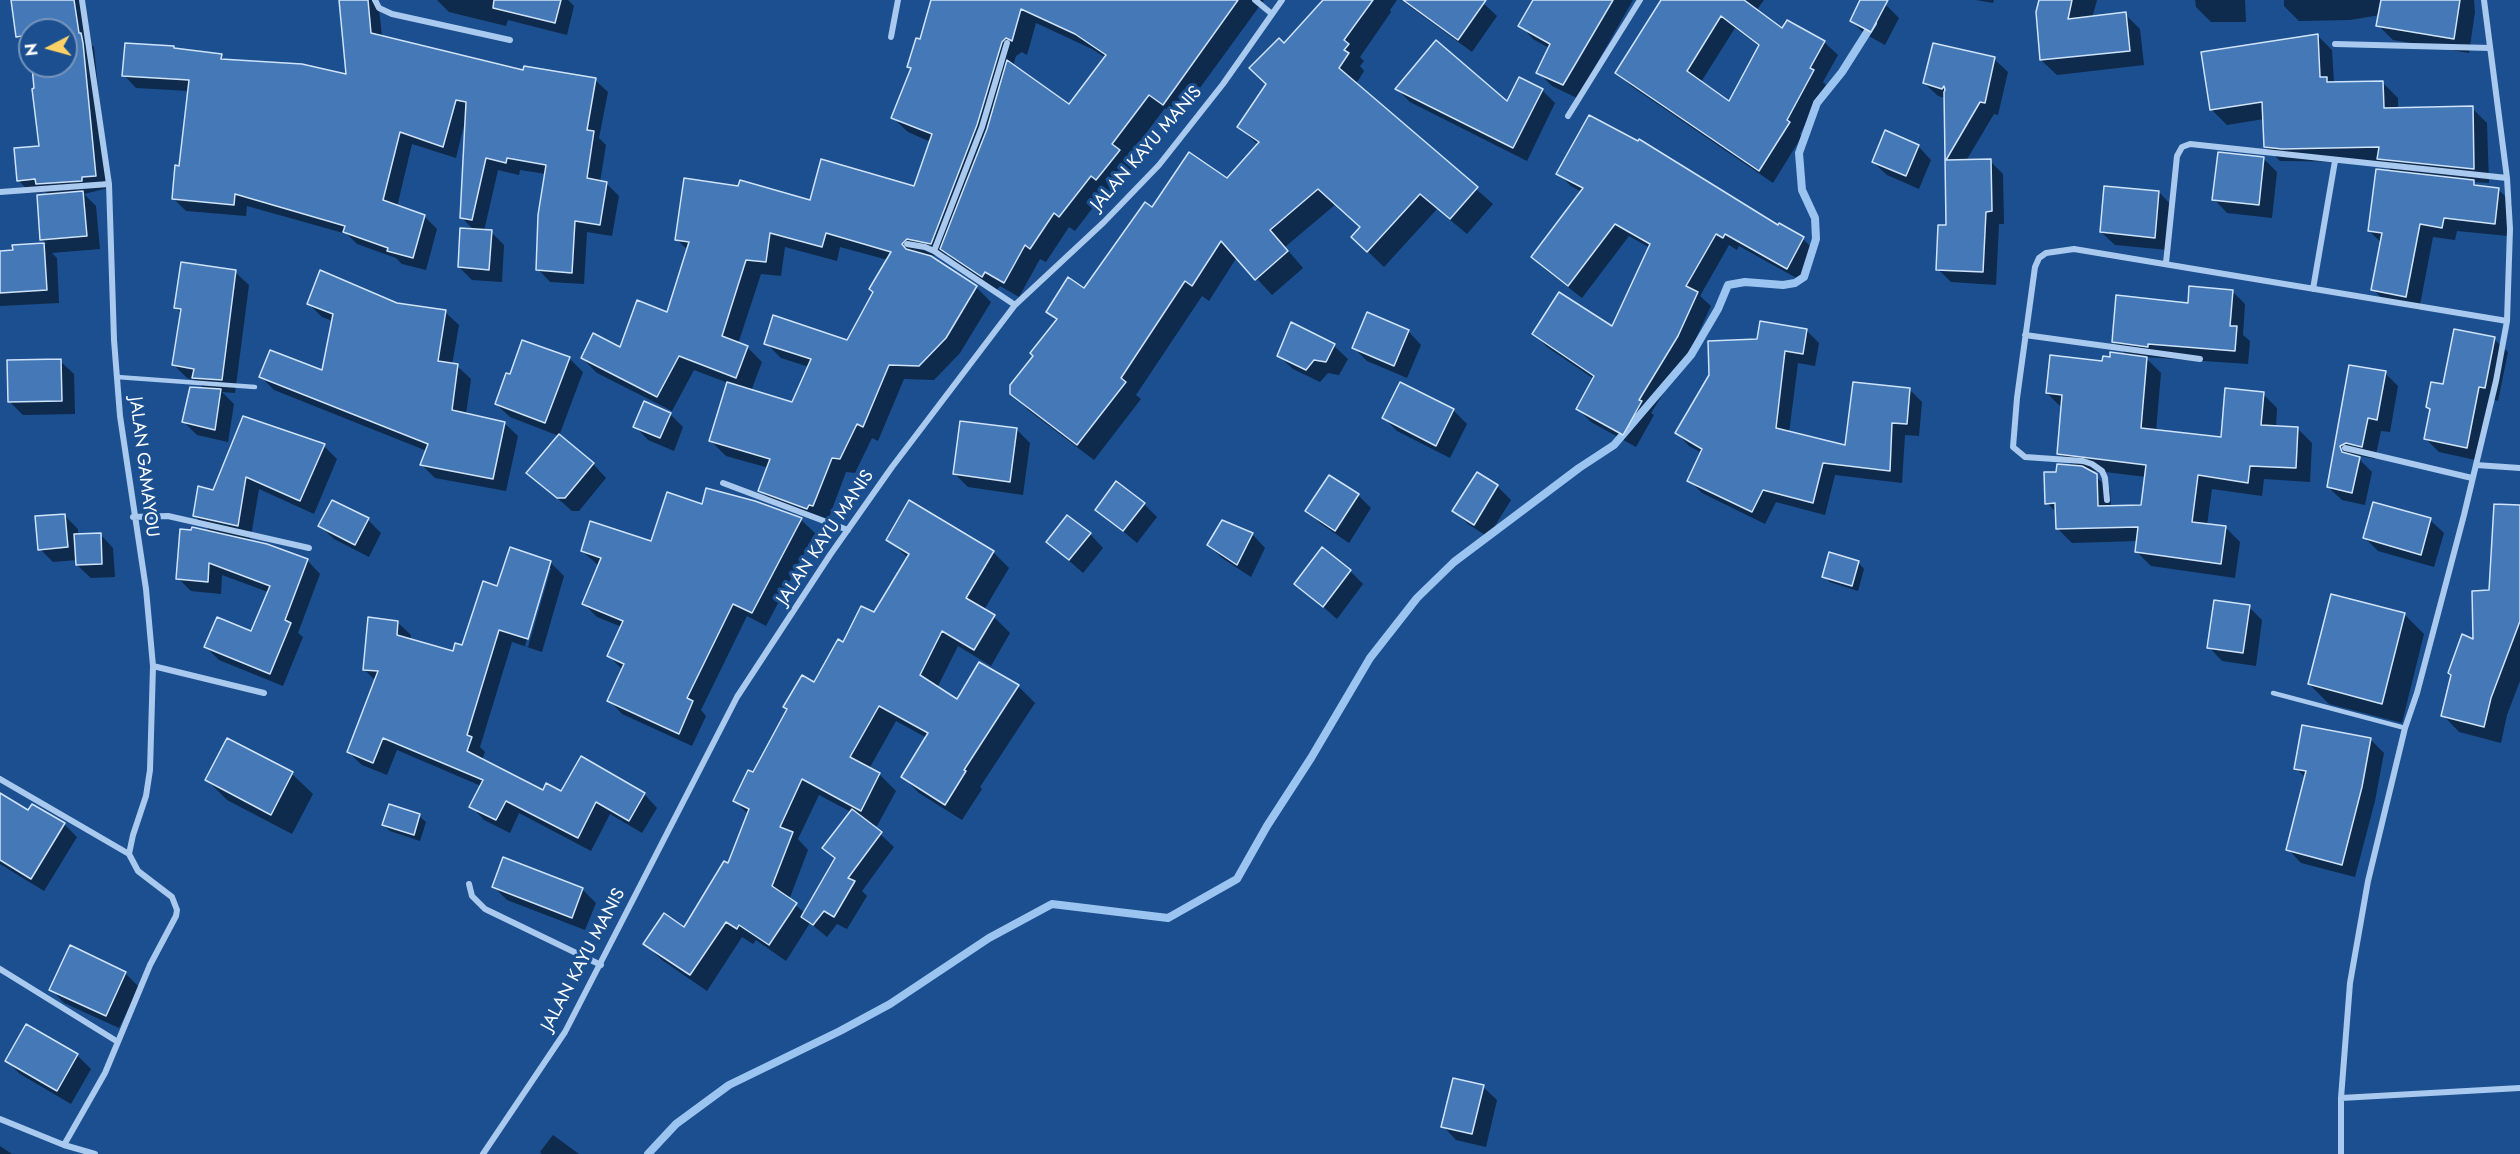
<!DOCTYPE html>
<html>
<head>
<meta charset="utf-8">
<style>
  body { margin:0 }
  #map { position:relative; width:2520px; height:1154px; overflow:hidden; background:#1b4f8f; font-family:Jost,sans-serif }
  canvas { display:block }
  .north { position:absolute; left:18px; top:18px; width:60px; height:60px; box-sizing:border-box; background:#1b4f8f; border:2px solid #7695bc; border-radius:50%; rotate:264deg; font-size:16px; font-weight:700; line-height:24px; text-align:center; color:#fff }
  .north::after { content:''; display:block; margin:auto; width:21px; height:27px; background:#ffd166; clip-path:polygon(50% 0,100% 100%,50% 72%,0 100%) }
</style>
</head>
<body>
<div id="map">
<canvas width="2520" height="1154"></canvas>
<div class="north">N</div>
</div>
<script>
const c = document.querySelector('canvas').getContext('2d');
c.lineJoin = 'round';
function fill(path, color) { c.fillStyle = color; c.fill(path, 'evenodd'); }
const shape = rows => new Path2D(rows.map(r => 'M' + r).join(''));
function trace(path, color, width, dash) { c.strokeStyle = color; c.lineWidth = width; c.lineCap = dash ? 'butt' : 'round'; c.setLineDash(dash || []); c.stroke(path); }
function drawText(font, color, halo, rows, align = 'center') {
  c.font = font + ' Jost,sans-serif'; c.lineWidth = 6; c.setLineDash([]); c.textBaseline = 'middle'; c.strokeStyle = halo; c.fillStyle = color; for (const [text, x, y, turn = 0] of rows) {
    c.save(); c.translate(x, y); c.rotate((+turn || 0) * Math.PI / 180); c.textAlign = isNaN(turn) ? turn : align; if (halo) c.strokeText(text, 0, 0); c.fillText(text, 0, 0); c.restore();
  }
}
const shadow = shape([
  [12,0,85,0,90,44,94,47,108,188,84,194,96,206,100,249,52,253,57,258,59,303,0,306,0,252,14,251,14,246,47,244,42,240,49,195,45,192,31,193,18,180,40,147,34,66,66,66,66,30,30,30,30,49,17,36],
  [341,0,378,0,383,45,524,72,595,80,608,92,599,138,606,145,600,182,606,183,619,196,612,236,587,232,584,284,550,282,538,269,546,174,520,170,519,175,498,170,484,231,491,232,504,245,502,282,472,280,459,267,475,231,462,218,465,121,456,158,412,144,397,207,424,216,437,229,426,270,402,264,396,258,357,244,347,234,247,206,246,216,186,211,174,199,180,167,189,91,136,88,124,75,173,47,176,49,221,56,226,61,347,76],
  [437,0,568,0,574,6,567,35,508,20,506,26,449,12],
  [933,0,1264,0,1178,118,1165,108,1127,159,1134,166,1112,193,1107,189,1075,231,1069,227,1046,262,1040,259,1019,297,1000,286,997,290,957,264,947,254,946,258,926,254,976,287,991,302,960,353,934,380,904,379,878,441,872,438,855,473,846,472,828,520,775,505,760,490,769,468,726,456,711,441,728,383,694,370,672,411,597,373,582,358,621,349,668,313,688,250,677,240,811,202,915,188,931,142,908,132,893,118,912,70,908,66,921,41],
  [1036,23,1092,49,1106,58,1070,106,1013,66,1016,56,1022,52,1027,55],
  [785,247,837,261,840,247,888,260,874,292,847,341,766,343,781,358,809,367,793,404,751,391,762,362,747,347,738,344,761,274,781,276],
  [1329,0,1397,0,1390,10,1391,12,1360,57,1364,61,1360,66,1364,71,1356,84,1493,204,1467,234,1437,209,1384,267,1353,237,1361,228,1336,204,1285,247,1303,268,1272,295,1237,257,1209,301,1202,296,1136,395,1141,399,1094,460,1028,410,1012,393,1057,321,1048,312,1084,290,1153,209,1227,180,1258,145,1239,127,1268,84,1284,45],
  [1401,0,1480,0,1497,16,1472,52],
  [1534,0,1633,0,1577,98,1552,86,1538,72,1549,48,1533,39,1520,25],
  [1663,0,1764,0,1756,11,1781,29,1785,20,1824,42,1838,55,1823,82,1826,85,1800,134,1802,136,1773,183,1631,86,1617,73],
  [1735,28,1760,47,1730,103,1701,82],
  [1862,0,1877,0,1886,5,1899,18,1885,45,1865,34,1851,21],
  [1976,0,1994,0,1993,3],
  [2040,0,2097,0,2092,18,2125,14,2140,29,2144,65,2057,75,2041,60],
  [2195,0,2245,0,2246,22,2211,22,2196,7],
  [2284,0,2474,0,2475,12,2469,53,2393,40,2378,25,2380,15,2350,20,2299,21,2284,6],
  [2317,35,2332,50,2334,83,2383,83,2398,98,2398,109,2472,108,2487,123,2489,183,2474,182,2479,187,2498,189,2512,203,2508,236,2457,231,2455,240,2433,237,2419,310,2386,303,2373,289,2382,243,2369,231,2393,173,2382,162,2280,161,2265,146,2264,119,2227,125,2212,110],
  [1994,59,2008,72,1998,115,1994,114,1966,161,1990,161,2003,174,2004,224,1999,224,1996,285,1951,282,1938,269,1948,227,1945,98,1938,96,1924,83],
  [1397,89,1508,104,1542,90,1555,103,1527,161,1410,102],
  [1918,146,1931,160,1919,189,1887,175,1873,162],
  [2264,159,2277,172,2272,218,2227,213,2214,199],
  [1558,173,1778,227,1803,239,1816,252,1800,280,1739,246,1737,250,1729,245,1700,296,1711,306,1691,349,1651,413,1654,415,1636,447,1591,422,1578,409,1594,379,1547,347,1534,334,1613,329,1650,248,1629,236,1582,298,1546,270,1533,257,1582,192,1571,186],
  [2159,192,2172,206,2168,250,2115,245,2101,232],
  [235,272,249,285,235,393,222,392,234,404,228,442,197,435,184,422,205,389,195,380,187,378,174,365,182,314,176,308],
  [2232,291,2245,304,2243,335,2250,341,2248,364,2145,357,2161,373,2156,431,2222,439,2263,394,2277,408,2276,427,2297,428,2312,443,2310,482,2264,479,2262,496,2212,489,2207,525,2225,527,2240,542,2235,578,2151,566,2137,552,2138,541,2072,543,2057,528,2057,513,2047,503,2057,473,2074,468,2059,453,2062,408,2047,393,2104,363,2128,356,2113,341,2189,304],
  [2089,470,2146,477,2142,507,2111,508,2110,490],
  [308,303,396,304,445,312,459,325,452,365,457,366,471,379,466,414,504,423,518,436,506,491,435,478,422,465,427,451,274,390,261,377,323,372,333,321,322,317],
  [1292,324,1334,346,1348,359,1339,375,1328,373,1320,382,1293,369,1279,356],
  [1806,330,1819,343,1815,366,1798,363,1789,433,1847,447,1909,389,1922,402,1919,436,1905,435,1902,483,1835,475,1825,515,1776,502,1765,524,1702,493,1689,480,1702,453,1689,446,1677,433,1759,341],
  [1408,331,1421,345,1407,378,1367,361,1354,348],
  [2494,339,2508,352,2498,401,2492,399,2480,461,2439,452,2426,439,2431,411,2427,407,2444,386],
  [523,342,570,359,583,372,559,436,510,417,496,404,511,376],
  [60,361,74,374,75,414,23,415,9,401],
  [2350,366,2385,373,2398,386,2390,432,2381,431,2375,459,2355,455,2372,472,2365,505,2342,500,2328,487],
  [1401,384,1453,410,1467,424,1450,458,1397,431,1384,418],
  [670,414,683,427,674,451,648,440,635,426],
  [244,418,324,446,337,459,314,514,259,489,250,542,307,560,320,574,298,633,303,637,283,686,219,660,206,647,252,633,268,592,222,575,221,594,191,591,178,578,212,533,195,516,214,492],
  [1017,430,1030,443,1023,495,968,487,955,474],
  [593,464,606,478,579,511,572,511,528,472],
  [1478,474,1497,486,1511,500,1488,537,1468,524,1454,511],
  [707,490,801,520,815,533,766,626,747,616,701,710,706,716,692,746,622,714,609,700,623,670,609,656,622,627,597,617,584,604,599,566,582,551,652,543,703,506],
  [1358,495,1371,508,1349,543,1321,524,1307,511],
  [1144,504,1157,517,1137,543,1097,509],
  [2520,507,2520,681,2507,715,2501,743,2459,732,2443,715,2475,641],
  [65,516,78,529,78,535,100,534,113,548,115,577,91,578,77,565,77,560,53,562,40,549],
  [368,520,381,533,369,557,334,539,320,526],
  [2430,520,2444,533,2434,567,2378,551,2364,537],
  [1090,534,1103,548,1083,573,1048,542],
  [1252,534,1265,548,1251,577,1222,558,1209,545],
  [888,539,993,552,1009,568,984,610,994,617,1010,633,991,666,958,646,937,688,958,701,980,664,1018,686,1035,703,980,787,982,789,962,820,919,793,903,777,927,738,896,721,869,769,879,774,896,791,877,826,867,822,894,847,862,891,867,896,847,929,837,924,827,937,810,923,786,961,756,940,753,944,742,937,707,991,662,960,645,944,685,929,729,865,748,814,735,801,844,644,875,614,908,558],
  [819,795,851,812,824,848,836,860,805,913,789,900,808,850,798,839],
  [511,549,551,563,564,576,542,652,512,642,480,747,485,752,482,760,543,792,644,794,657,808,642,833,610,814,591,851,519,813,510,833,484,820,471,806,481,786,397,750,387,775,362,765,348,752,376,681,365,670,397,622,411,635,410,640,454,653,463,647,498,587],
  [548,568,551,568,528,647,525,646],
  [1858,562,1864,569,1858,591,1830,582,1824,576],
  [1350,571,1363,584,1337,619,1296,583],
  [2249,607,2262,620,2256,666,2222,661,2209,647],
  [2404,614,2424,634,2402,723,2329,704,2309,684],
  [2370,739,2384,753,2375,801,2355,877,2301,863,2288,849,2306,778,2296,768],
  [227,740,292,774,313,794,292,834,227,800,207,780],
  [0,795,29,812,64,824,77,837,44,891,0,864],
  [419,816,426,822,420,841,390,831,383,825],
  [494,887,582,889,596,903,585,930,507,900],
  [125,973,139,987,119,1028,64,1003,51,989],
  [77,1055,91,1069,71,1104,20,1074,7,1061],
  [1483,1087,1497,1100,1486,1147,1456,1140,1443,1126],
  [553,1135,579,1154,542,1154,540,1152],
  [0,1146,12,1154,0,1154]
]);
const stream = shape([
  [648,1154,676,1124,729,1085,840,1031,890,1004,989,938,1052,904,1168,918,1237,879,1267,826,1311,758,1370,658,1417,598,1454,562,1579,468,1614,445,1691,355,1718,309,1728,285,1745,282,1783,285,1795,283,1804,277,1816,239,1815,218,1802,190,1799,153,1817,103,1842,72,1873,23]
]);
const building = shape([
  [11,0,74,0,79,33,81,33,83,43,96,176,82,177,82,181,36,184,35,179,17,181,14,148,39,146,32,89,34,88,32,66,66,66,66,30,30,30,30,44,29,35,16,37,11,0],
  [339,0,368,0,371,33,523,70,524,66,596,78,587,130,594,131,587,178,607,182,600,225,575,221,572,273,536,270,538,215,546,165,507,158,506,163,486,158,472,220,460,218,466,102,456,100,443,147,400,132,383,200,425,215,413,258,387,251,388,248,343,232,345,226,235,194,234,205,172,199,175,165,179,166,189,80,122,76,125,43,174,46,174,48,222,54,221,59,302,64,346,74,339,0],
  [494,0,561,0,555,23,493,8,494,0],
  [931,0,1238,0,1163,105,1149,95,1112,144,1120,150,1096,180,1091,176,1059,217,1054,213,1030,249,1025,245,1004,283,985,272,982,277,940,249,987,129,1007,60,1069,104,1106,55,1075,34,1021,9,1012,41,1006,38,1002,42,977,125,931,244,907,239,902,244,906,249,931,256,977,286,946,338,919,366,889,365,863,427,857,424,840,459,832,458,813,506,809,505,807,509,758,491,770,459,709,441,727,382,792,402,811,359,764,344,773,315,847,340,873,292,869,289,891,252,826,233,822,247,770,233,766,262,746,260,722,336,748,346,736,378,679,356,657,397,581,358,593,333,620,347,637,300,667,312,689,242,675,240,684,178,738,186,740,180,810,200,821,159,914,186,932,134,891,118,911,68,907,67,916,38,920,39,931,0],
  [1323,0,1373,0,1344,40,1349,44,1344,50,1349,53,1339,68,1478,187,1450,219,1420,194,1367,252,1351,237,1360,227,1318,189,1270,230,1288,251,1255,280,1221,241,1192,286,1185,281,1121,378,1126,382,1077,445,1010,394,1010,385,1033,356,1030,353,1057,319,1046,312,1068,277,1084,288,1145,202,1152,207,1189,152,1227,178,1259,142,1237,127,1266,84,1249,68,1279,38,1284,43,1323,0],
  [1403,0,1486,0,1458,40,1403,0],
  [1533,0,1613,0,1563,85,1536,73,1550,44,1518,26,1533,0],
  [1661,0,1744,0,1782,28,1787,20,1825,41,1810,68,1814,70,1787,120,1790,122,1759,171,1615,73,1661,0],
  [1721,16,1759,45,1729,101,1687,71,1721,16],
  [1860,0,1888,0,1871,32,1850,21,1860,0],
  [2039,0,2072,0,2068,19,2126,12,2130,51,2040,60,2036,12,2039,0],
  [2381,0,2460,0,2454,39,2376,26,2381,0],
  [2318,34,2320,77,2327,77,2327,82,2383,81,2384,108,2473,106,2474,169,2377,159,2379,147,2282,149,2264,147,2262,102,2210,110,2201,52,2318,34],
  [1436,40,1507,101,1519,77,1543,89,1513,148,1395,89,1436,40],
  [1933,43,1995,57,1985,103,1980,102,1946,160,1991,159,1992,211,1986,212,1983,272,1936,270,1938,225,1946,225,1944,92,1945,90,1944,86,1942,89,1923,83,1933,43],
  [1589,115,1638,141,1639,139,1778,225,1779,223,1804,237,1787,269,1725,234,1723,238,1716,234,1686,286,1698,292,1678,336,1639,400,1642,401,1623,435,1576,409,1594,376,1532,334,1559,292,1612,326,1650,244,1615,224,1568,286,1531,257,1583,188,1556,174,1589,115],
  [1885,130,1919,145,1906,176,1872,162,1885,130],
  [2218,152,2264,157,2259,205,2212,200,2218,152],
  [2376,169,2474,180,2474,185,2499,188,2495,224,2444,218,2442,228,2420,224,2406,297,2371,290,2382,233,2368,231,2376,169],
  [2104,186,2159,191,2155,238,2100,232,2104,186],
  [83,191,87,236,40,240,37,195,83,191],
  [460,228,492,230,489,270,458,267,460,228],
  [44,243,47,290,0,293,0,251,13,250,12,245,44,243],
  [181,262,236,270,222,380,192,378,194,369,172,365,181,309,174,308,181,262],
  [320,270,397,303,446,310,438,361,458,364,452,410,505,422,493,479,420,465,428,444,259,377,270,350,322,370,333,314,307,304,320,270],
  [2189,286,2233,290,2230,326,2237,326,2235,351,2148,344,2148,347,2112,342,2116,295,2188,303,2189,286],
  [1367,312,1409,330,1394,366,1352,348,1367,312],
  [1760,321,1807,329,1803,354,1785,351,1776,428,1845,445,1853,382,1910,388,1907,424,1892,423,1890,471,1823,463,1813,503,1763,490,1752,512,1687,481,1702,449,1675,433,1709,375,1708,341,1757,339,1760,321],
  [1291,322,1335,344,1326,362,1314,360,1306,370,1277,356,1291,322],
  [2454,329,2495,337,2485,388,2479,387,2467,448,2424,439,2430,409,2426,407,2431,382,2443,384,2454,329],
  [522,340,570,357,545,423,495,404,506,373,510,374,522,340],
  [2110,352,2147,357,2141,428,2221,437,2225,388,2264,392,2261,425,2298,427,2296,468,2250,466,2248,483,2198,475,2192,522,2226,526,2221,564,2135,552,2138,527,2056,529,2055,503,2045,504,2044,472,2056,472,2057,464,2082,466,2097,474,2098,506,2141,505,2146,465,2057,454,2062,395,2046,393,2050,355,2102,361,2103,356,2110,357,2110,352],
  [61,359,62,401,8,402,7,360,61,359],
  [2349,365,2386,371,2377,420,2368,418,2362,447,2346,443,2340,446,2342,452,2360,457,2352,493,2327,487,2349,365],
  [1400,382,1454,409,1436,446,1382,418,1400,382],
  [190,387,221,389,215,430,182,422,190,387],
  [644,401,671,413,660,438,633,427,644,401],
  [243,416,325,444,300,501,246,477,238,526,193,516,198,486,213,490,243,416],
  [960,421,1017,428,1010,482,953,474,960,421],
  [559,434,594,463,565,498,557,498,526,473,559,434],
  [1477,472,1498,485,1474,525,1452,511,1477,472],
  [1329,475,1359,494,1335,531,1305,511,1329,475],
  [1116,481,1145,503,1123,531,1095,510,1116,481],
  [706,488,755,501,802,518,752,613,733,604,687,698,693,701,679,734,607,701,624,664,607,656,623,621,582,604,601,558,581,551,590,521,651,541,667,492,702,504,706,488],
  [332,500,369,518,355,545,318,526,332,500],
  [909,500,994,551,966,598,995,615,974,650,942,631,920,675,957,699,979,662,1019,685,964,770,966,771,945,805,901,777,928,733,879,706,850,757,880,773,861,811,802,779,780,827,793,832,772,886,797,903,769,945,739,925,737,929,726,922,690,975,643,944,664,913,684,927,724,861,728,863,749,809,733,801,748,770,753,772,787,709,783,707,802,675,814,682,838,639,843,642,861,606,874,612,909,554,886,540,909,500],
  [2373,502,2431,518,2421,555,2363,538,2373,502],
  [2494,504,2520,505,2520,621,2491,698,2484,727,2441,716,2451,675,2448,673,2462,634,2473,639,2472,591,2489,590,2494,504],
  [65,514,68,547,38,550,35,516,65,514],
  [1067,515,1091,533,1069,560,1046,542,1067,515],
  [1222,520,1253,533,1237,565,1207,545,1222,520],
  [192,527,267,544,308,559,285,620,291,623,270,674,204,647,217,617,251,631,270,586,209,563,208,582,176,579,180,529,191,530,192,527],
  [101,533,102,564,76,565,74,534,101,533],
  [510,547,551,561,528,639,499,630,467,735,472,737,467,751,543,790,546,783,561,791,581,756,645,793,629,821,596,802,578,838,506,801,496,820,469,807,483,780,383,738,373,763,347,752,378,671,363,670,368,617,398,621,397,635,453,651,455,643,462,645,483,581,497,586,510,547],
  [1322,547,1351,570,1323,607,1294,584,1322,547],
  [1829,552,1859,561,1852,586,1822,577,1829,552],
  [2331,594,2405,613,2382,704,2308,684,2331,594],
  [2214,600,2250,605,2243,653,2207,648,2214,600],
  [2302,725,2371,738,2362,787,2342,865,2286,850,2306,771,2294,769,2302,725],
  [227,738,293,772,271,815,205,780,227,738],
  [0,793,28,810,32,804,65,823,31,879,0,860,0,793],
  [389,804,420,814,414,835,382,825,389,804],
  [852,809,882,832,848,878,855,881,834,917,824,911,813,925,801,917,835,858,822,848,852,809],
  [503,857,583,888,572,918,492,887,503,857],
  [70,945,126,972,106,1016,49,990,70,945],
  [26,1024,78,1054,57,1091,5,1061,26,1024],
  [1453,1078,1484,1085,1472,1134,1441,1127,1453,1078]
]);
const service = shape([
  [117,377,255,387],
  [2273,693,2405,728]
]);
const minor = shape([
  [82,0,109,184,114,340,120,416,146,589,153,666,150,770,146,796,133,835,129,854,138,871,172,897,177,910,176,916,150,965,105,1073,64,1145,95,1154],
  [375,0,379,8,392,14,510,40],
  [1255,0,1272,14],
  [891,37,898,0],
  [2335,44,2490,48],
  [1568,116,1640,0],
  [0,192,109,184],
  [907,244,925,247,934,251,1015,305],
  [934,251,982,127,1007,43],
  [2166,263,2177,156,2182,147,2190,144,2507,178],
  [2313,289,2335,161],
  [2025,335,2200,359],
  [2345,448,2472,478],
  [2476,465,2520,468],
  [723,483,848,530],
  [2107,500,2105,478,2102,471,2092,464,2083,461,2025,457,2013,447,2017,398,2035,267,2039,258,2046,253,2074,249,2507,321],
  [133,517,168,516,309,548],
  [153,666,264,693],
  [0,779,129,854],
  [469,884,472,896,485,909,601,965],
  [0,969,118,1042],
  [2341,1098,2520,1088],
  [0,1119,64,1145],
  [483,1154,565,1032,737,697,830,555,892,467,1015,305,1104,222,1159,165,1223,84,1282,0],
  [2341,1154,2341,1098,2350,983,2368,881,2405,728,2417,693,2464,515,2496,381,2507,321,2510,229,2507,178,2484,0]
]);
const streetNames = [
  ["JALAN KAYU MANIS",1147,149,-49],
  ["JALAN GAMAYOU",143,467,83],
  ["JALAN KAYU MANIS",826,538,-56],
  ["JALAN KAYU MANIS",584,960,-62]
];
fill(shadow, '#0007');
trace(stream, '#9cc4f0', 8);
fill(building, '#4478b7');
trace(building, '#cfe3fa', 1.5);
trace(service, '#a9c9ee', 4.5);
trace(minor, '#a9c9ee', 6);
drawText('18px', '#fff', '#1b4f8f', streetNames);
</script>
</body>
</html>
